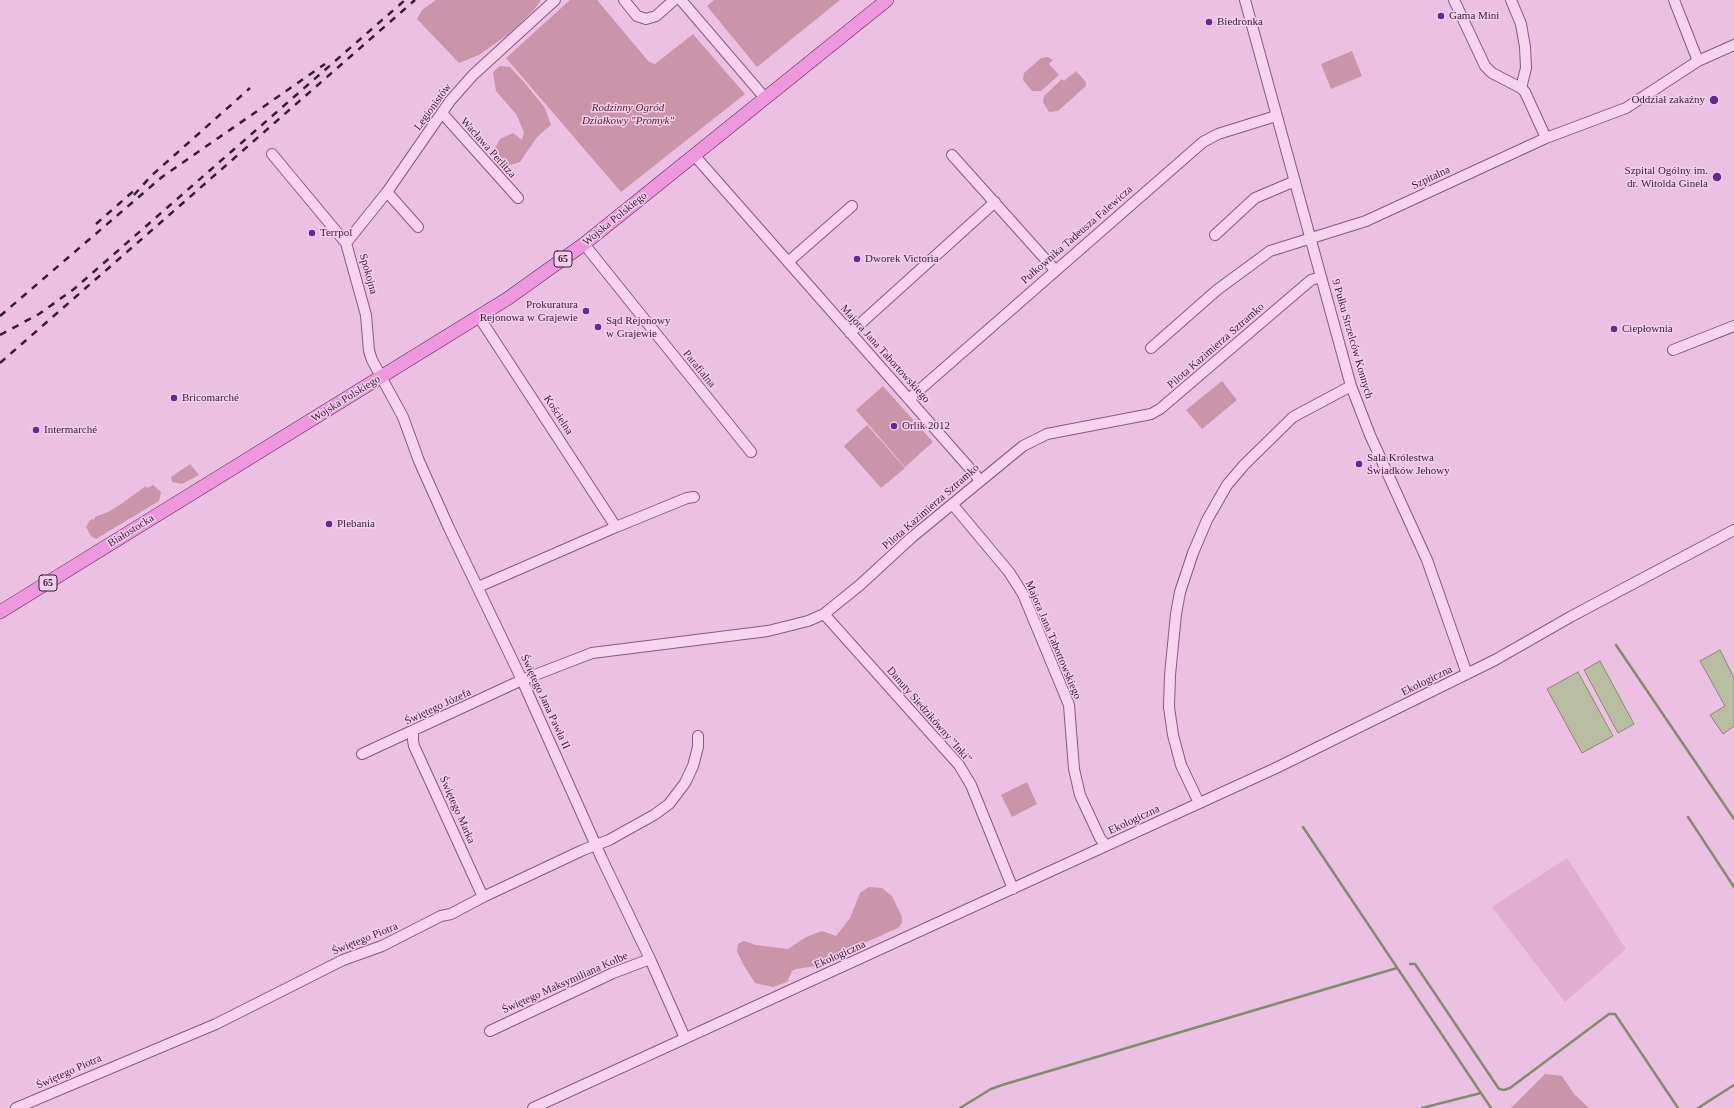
<!DOCTYPE html>
<html>
<head>
<meta charset="utf-8">
<style>
  body { margin:0 }
  canvas { display:block; background:#ecc0e3 }
</style>
</head>
<body>
<canvas width="1734" height="1108"></canvas>
<script>
const c = document.querySelector('canvas').getContext('2d');
c.lineJoin = 'round';
function fill(path, color) { c.fillStyle = color; c.fill(path, 'evenodd'); }
const shape = rows => new Path2D(rows.map(r => 'M' + r).join(''));
function trace(path, color, width, dash) { c.strokeStyle = color; c.lineWidth = width; c.lineCap = dash ? 'butt' : 'round'; c.setLineDash(dash || []); c.stroke(path); }
function drawText(font, color, halo, rows, align = 'center') {
  c.font = font + ' Georgia,serif'; c.lineWidth = 3; c.setLineDash([]); c.textBaseline = 'middle'; c.strokeStyle = halo; c.fillStyle = color; for (const [text, x, y, turn = 0] of rows) {
    c.save(); c.translate(x, y); c.rotate((+turn || 0) * Math.PI / 180); c.textAlign = isNaN(turn) ? turn : align; if (halo) c.strokeText(text, 0, 0); c.fillText(text, 0, 0); c.restore();
  }
}
const farmland = shape([
  [1567,858,1626,949,1565,1002,1492,907]
]);
const green = shape([
  [436,0,541,0,533,11,510,33,479,55,459,63,417,19,422,10],
  [570,0,597,0,649,62,655,64,693,34,745,94,621,192,506,58],
  [714,0,840,0,757,67,707,6],
  [1352,51,1362,76,1331,89,1321,64],
  [1048,57,1053,60,1049,64,1059,75,1041,91,1032,91,1023,80,1024,73,1041,58],
  [500,66,510,67,524,82,545,108,551,125,537,137,520,162,502,168,497,167,492,153,500,139,513,133,522,140,524,132,516,114,496,91,493,72],
  [1076,71,1086,82,1086,86,1058,111,1049,112,1043,102,1044,96,1062,79,1064,81],
  [1222,381,1237,400,1202,429,1186,410],
  [883,386,933,442,905,467,856,410],
  [867,425,905,468,881,488,844,446],
  [190,464,199,475,182,484,172,482,171,477],
  [153,485,161,492,159,501,96,539,91,536,86,527,90,520,95,519,95,517,108,512,121,504,146,486,147,488],
  [1027,782,1037,804,1012,817,1001,795],
  [869,887,882,888,892,896,902,917,902,923,898,928,844,952,816,966,796,969,792,971,787,982,773,987,755,983,743,964,737,951,738,944,744,941,756,945,788,949,806,937,822,931,836,936,850,918,860,893],
  [1545,1074,1562,1076,1574,1094,1589,1108,1511,1108]
]);
const water = shape([
  [1720,650,1734,678,1734,726,1723,734,1710,715,1725,706,1700,661,1720,650],
  [1600,661,1634,724,1618,733,1584,670,1600,661],
  [1578,672,1613,736,1582,753,1547,689,1578,672]
]);
const stream = shape([
  [1616,645,1734,819],
  [1688,817,1734,887],
  [1303,827,1491,1108],
  [1410,964,1415,964,1499,1089,1504,1090,1510,1088,1609,1014,1615,1014,1678,1108],
  [960,1108,991,1089,1002,1085,1397,968],
  [1422,1108,1481,1093],
  [1698,1108,1734,1085]
]);
const minor = shape([
  [624,0,637,16,646,19,656,16,674,0],
  [681,0,765,98],
  [1245,0,1351,386,1370,435,1427,560,1467,674],
  [1454,0,1485,66,1492,73,1521,88,1525,92,1546,138],
  [1511,0,1521,24,1525,47,1526,68,1521,88],
  [1674,0,1698,61],
  [442,113,518,198],
  [272,154,346,243,366,315,369,351,372,360,403,417,419,461,449,528,522,680,602,859,650,959,685,1038],
  [694,155,980,480],
  [952,155,1055,270],
  [387,192,418,227],
  [1215,235,1255,198,1295,181],
  [346,243,387,192,450,101,473,75,555,0],
  [584,244,751,452],
  [788,262,852,206],
  [479,317,616,527],
  [850,333,995,202],
  [1151,348,1217,290,1270,251,1366,221,1546,138,1626,108,1698,61,1734,45],
  [1673,350,1734,326],
  [909,399,1203,142,1218,134,1276,116],
  [953,505,1009,572,1023,594,1069,705,1074,769,1080,795,1100,838,1106,846],
  [478,587,616,527,687,498,694,497],
  [824,614,959,765,971,785,1013,889],
  [413,732,413,740,414,746,483,897],
  [362,754,522,680,592,653,768,631,808,621,824,614,860,585,911,538,1023,446,1047,434,1151,414,1160,409,1311,280,1321,277],
  [1199,803,1181,765,1173,735,1169,707,1170,675,1176,614,1180,592,1193,553,1207,520,1227,485,1244,465,1293,417,1351,386],
  [490,1031,613,973,650,959],
  [16,1108,216,1024,343,960,382,946,441,916,451,914,483,897,583,850,609,840,654,815,669,804,685,783,693,766,698,747,698,736],
  [533,1108,1276,768,1495,660,1572,616,1734,530]
]);
const major = shape([
  [0,612,507,299,584,244,887,0]
]);
const rail = shape([
  [134,195,151,176,250,88],
  [96,224,137,188],
  [0,316,162,177,325,64],
  [0,335,39,314,74,289,405,0],
  [0,363,415,0]
]);
const markers = [
  [1441,16,4,"#5d2b91"],
  [1209,22,4,"#5d2b91"],
  [1714,100,5,"#5d2b91"],
  [1717,177,5,"#5d2b91"],
  [312,233,4,"#5d2b91"],
  [857,259,4,"#5d2b91"],
  [586,311,4,"#5d2b91"],
  [598,327,4,"#5d2b91"],
  [1614,329,4,"#5d2b91"],
  [174,398,4,"#5d2b91"],
  [894,426,4,"#5d2b91"],
  [36,430,4,"#5d2b91"],
  [1359,464,4,"#5d2b91"],
  [329,524,4,"#5d2b91"]
];
const shields = [
  [563,259,18],
  [48,583,18]
];
const shieldNames = [
  ["65",563,259],
  ["65",48,583]
];
const poiNames = [
  ["Gama Mini",1449,16],
  ["Biedronka",1217,22],
  ["Oddział zakaźny",1705,100,"right"],
  ["Szpital Ogólny im.",1708,171,"right"],
  ["dr. Witolda Ginela",1708,184,"right"],
  ["Terrpol",320,233],
  ["Dworek Victoria",865,259],
  ["Prokuratura",578,305,"right"],
  ["Rejonowa w Grajewie",578,318,"right"],
  ["Sąd Rejonowy",606,321],
  ["w Grajewie",606,334],
  ["Ciepłownia",1622,329],
  ["Bricomarché",182,398],
  ["Orlik 2012",902,426],
  ["Intermarché",44,430],
  ["Sala Królestwa",1367,458],
  ["Świadków Jehowy",1367,471],
  ["Plebania",337,524]
];
const streetNames = [
  ["Legionistów",433,107,-54],
  ["Wacława Perlitza",488,148,48],
  ["Szpitalna",1431,178,-25],
  ["Wojska Polskiego",615,219,-39],
  ["Pułkownika Tadeusza Falewicza",1077,235,-41],
  ["Spokojna",368,274,74],
  ["9 Pułku Strzelców Konnych",1352,339,74],
  ["Pilota Kazimierza Sztramko",1216,346,-41],
  ["Majora Jana Tabortowskiego",885,354,48],
  ["Parafialna",699,369,51],
  ["Wojska Polskiego",346,399,-32],
  ["Kościelna",558,415,57],
  ["Pilota Kazimierza Sztramko",931,507,-41],
  ["Białostocka",131,531,-32],
  ["Majora Jana Tabortowskiego",1053,640,67],
  ["Ekologiczna",1427,681,-26],
  ["Świętego Jana Pawła II",545,702,65],
  ["Świętego Józefa",438,707,-25],
  ["Danuty Siedzikówny ”Inki”",929,715,49],
  ["Świętego Marka",457,810,66],
  ["Ekologiczna",1134,820,-25],
  ["Świętego Piotra",365,939,-22],
  ["Ekologiczna",840,955,-24],
  ["Świętego Maksymiliana Kolbe",565,983,-24],
  ["Świętego Piotra",69,1072,-24]
];
const parkNames = [
  ["Rodzinny Ogród",628,108],
  ["Działkowy \"Promyk\"",628,121]
];
fill(farmland, '#e1aed0');
fill(green, '#ca95a9');
fill(water, '#b9bea3');
trace(water, '#838c6b', 1);
trace(stream, '#838c6b', 2.5);
trace(minor, '#845983', 12);
trace(major, '#512d52', 14);
trace(minor, '#f7d3f0', 10);
trace(major, '#ef98df', 13);
trace(rail, '#341d34', 2.5, [7, 7]);
for (const [x, y, r, color] of markers) { const dot = new Path2D(); dot.arc(x, y, r, 0, 2 * Math.PI); c.fillStyle = color; c.fill(dot); trace(dot, '#f4cfec', 1.5); }
for (const [x, y, w] of shields) { const box = new Path2D(); box.roundRect(x - w / 2, y - 8, w, 16, 3); c.fillStyle = '#f4cfec'; c.fill(box); trace(box, '#341d34', 1); }
drawText('bold 10px', '#341d34', null, shieldNames);
drawText('11px', '#341d34', '#f4cfec', poiNames, 'left');
drawText('11px', '#341d34', '#f4cfec', streetNames);
drawText('italic 11px', '#50242f', '#f4cfec', parkNames);
</script>
</body>
</html>
